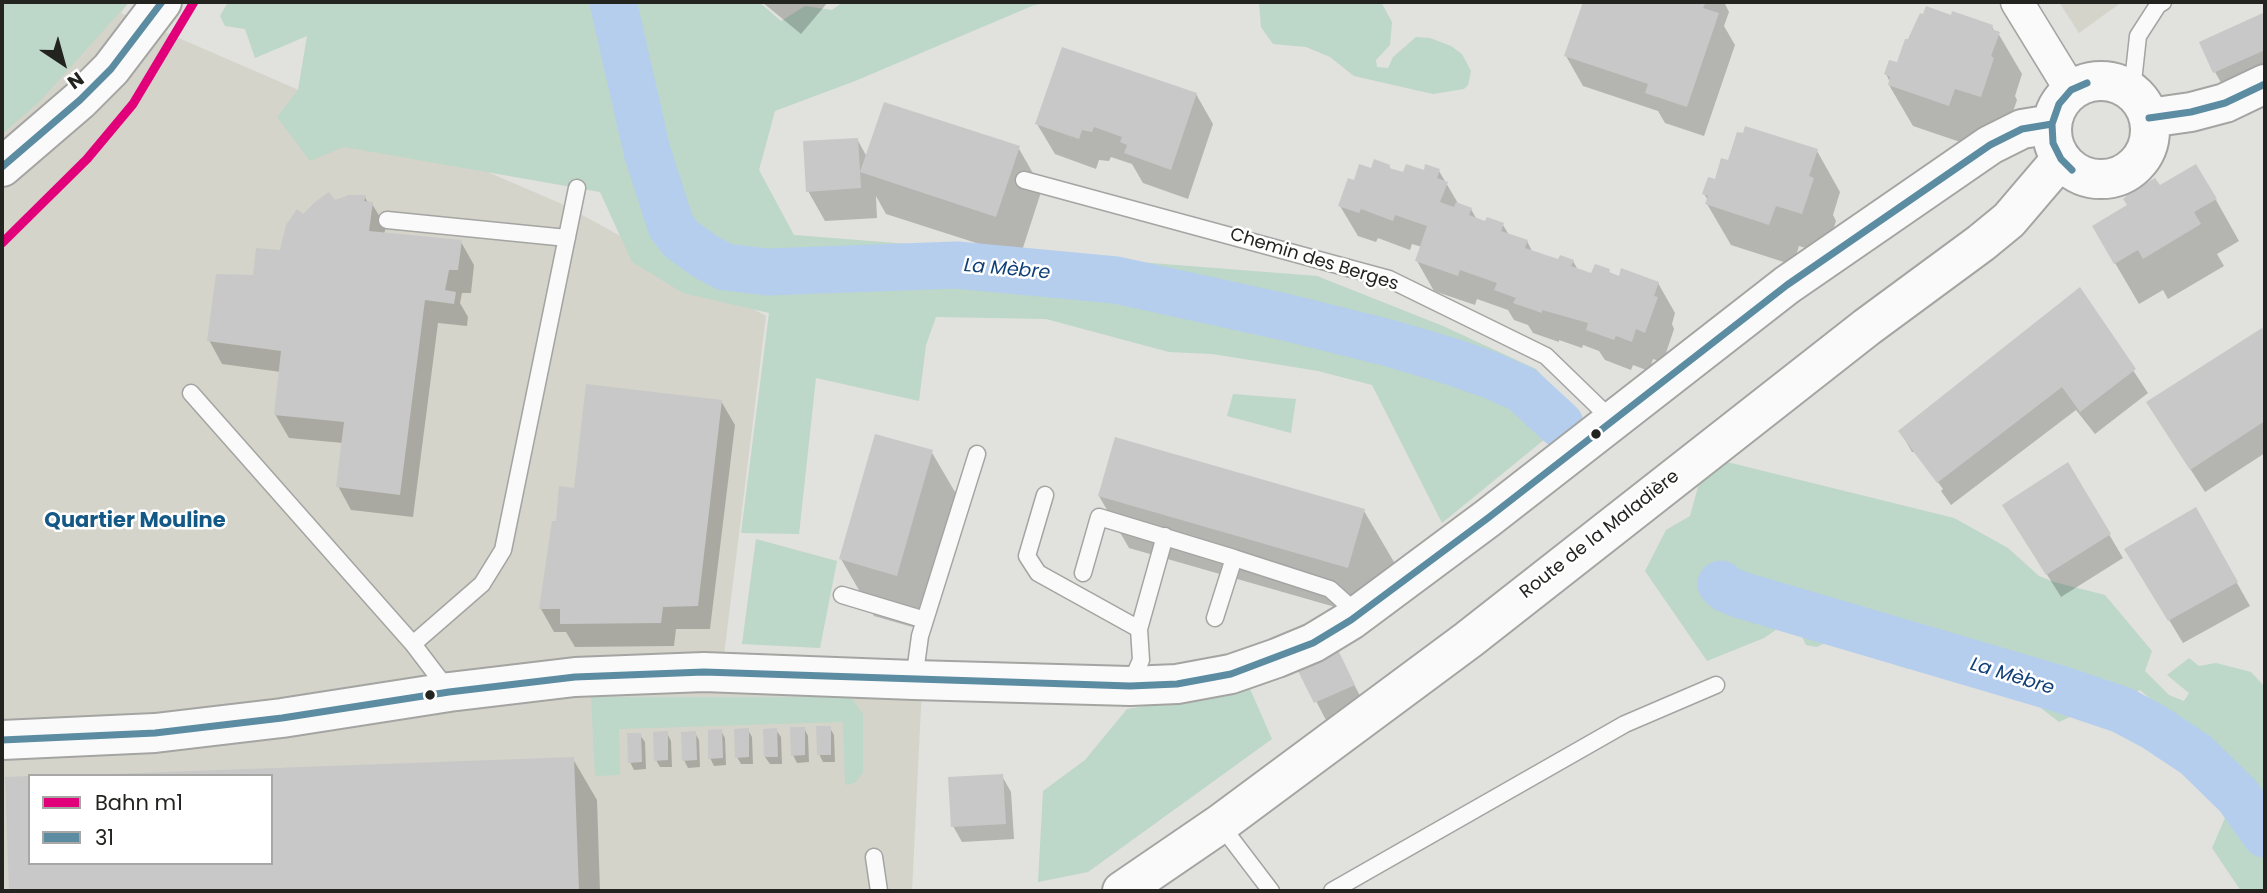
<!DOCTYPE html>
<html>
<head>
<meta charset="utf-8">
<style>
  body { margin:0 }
  #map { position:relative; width:2267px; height:893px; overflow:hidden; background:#e1e1dd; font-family:Poppins,sans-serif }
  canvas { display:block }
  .frame { position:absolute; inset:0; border:4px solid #232320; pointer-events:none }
  .legend { position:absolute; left:28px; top:774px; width:245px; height:91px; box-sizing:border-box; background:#fff; border:2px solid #a7a7a6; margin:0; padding:9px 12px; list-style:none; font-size:21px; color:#232320 }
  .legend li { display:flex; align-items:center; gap:14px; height:35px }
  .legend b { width:35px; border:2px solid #a7a7a6 }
  .north { position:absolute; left:28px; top:28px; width:70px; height:70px; -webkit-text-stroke:5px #fff; paint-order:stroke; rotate:144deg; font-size:19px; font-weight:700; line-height:28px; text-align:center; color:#232320 }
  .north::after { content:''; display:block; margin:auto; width:24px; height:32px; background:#232320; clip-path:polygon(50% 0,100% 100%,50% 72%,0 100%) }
</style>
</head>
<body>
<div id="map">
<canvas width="2267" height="893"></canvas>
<div class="frame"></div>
<ul class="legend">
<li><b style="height:9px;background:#e2007a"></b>Bahn m1</li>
<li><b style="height:9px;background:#5c8ca2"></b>31</li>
</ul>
<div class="north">N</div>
</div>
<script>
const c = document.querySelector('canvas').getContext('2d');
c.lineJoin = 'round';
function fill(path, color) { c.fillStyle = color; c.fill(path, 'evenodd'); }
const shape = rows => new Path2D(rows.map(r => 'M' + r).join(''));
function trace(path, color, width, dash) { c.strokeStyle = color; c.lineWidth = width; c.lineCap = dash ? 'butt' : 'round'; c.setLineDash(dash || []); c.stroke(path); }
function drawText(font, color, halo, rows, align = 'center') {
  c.font = font + ' Poppins,sans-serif'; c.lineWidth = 5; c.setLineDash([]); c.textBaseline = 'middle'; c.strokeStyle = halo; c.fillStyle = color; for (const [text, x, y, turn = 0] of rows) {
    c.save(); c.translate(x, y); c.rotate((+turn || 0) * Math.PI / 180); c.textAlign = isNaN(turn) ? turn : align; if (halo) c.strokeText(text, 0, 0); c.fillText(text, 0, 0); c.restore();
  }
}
const built = shape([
  [2,2,129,2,121,13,564,205,766,316,722,671,922,687,912,891,2,891],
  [30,776,271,776,271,863,30,863],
  [2059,2,2122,2,2079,33]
]);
const green = shape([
  [2,2,129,2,40,101,2,134],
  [228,2,759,2,781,21,805,6,832,10,843,2,1048,2,1032,6,855,81,775,111,759,170,794,235,1317,276,1443,326,1536,369,1574,409,1567,421,1442,523,1372,385,1318,371,1244,359,1212,354,1169,352,1046,319,936,317,926,345,919,401,816,378,799,534,741,533,769,313,683,293,632,262,600,192,344,147,310,161,277,117,298,90,307,36,255,58,245,29,225,26,220,16],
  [1259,2,1381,2,1392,22,1390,45,1376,60,1377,67,1388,68,1393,57,1416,37,1430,38,1451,46,1462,54,1471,71,1468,85,1464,89,1433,94,1354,76,1330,57,1306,47,1273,44,1261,27],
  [1233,394,1296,399,1291,433,1227,416],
  [1723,461,1954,518,2008,548,2039,576,2054,582,2105,595,2152,651,2145,671,2169,695,2184,701,2189,693,2167,675,2189,658,2199,666,2216,663,2251,672,2265,687,2265,891,2241,891,2212,848,2237,790,2200,741,2140,690,2108,710,2079,698,2074,715,2059,722,2037,705,2035,689,1993,684,1986,672,1922,655,1908,669,1831,640,1817,647,1806,645,1793,618,1764,638,1707,661,1645,571,1666,530,1690,516,1703,469],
  [756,539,837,561,820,648,742,644],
  [1250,689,1272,739,1088,872,1038,882,1043,791,1085,760,1127,709],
  [591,697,851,697,863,714,863,772,855,783,845,785,843,722,619,729,620,775,595,776]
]);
const shadow = shape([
  [762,2,828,2,801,34],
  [1585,2,1724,2,1729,12,1724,26,1735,45,1704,136,1665,123,1658,111,1583,86,1566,56],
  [2265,14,2265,79,2228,95,2215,72,2202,43],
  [1992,27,1995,32,1998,33,2022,74,2015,96,2017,100,2004,138,1978,129,1972,146,1913,126,1889,85,1890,82,1886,74,1898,65],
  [1196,94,1213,124,1188,199,1143,183,1132,164,1111,157,1109,161,1099,160,1096,169,1055,154,1037,124],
  [857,139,867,157,1018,147,1042,189,1020,257,886,214,876,196,877,218,825,221,808,191],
  [1817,151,1840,192,1833,215,1836,221,1825,254,1799,246,1793,265,1731,245,1707,204,1708,200,1704,194,1716,182,1729,162],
  [1389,166,1391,170,1404,175,1439,171,1459,205,1471,209,1477,220,1503,225,1509,235,1527,241,1533,253,1559,262,1573,261,1578,270,1592,276,1609,271,1611,275,1658,283,1675,313,1672,324,1674,329,1663,362,1653,359,1649,371,1633,365,1631,370,1605,360,1599,351,1583,345,1582,348,1559,340,1559,342,1533,333,1528,325,1514,320,1508,310,1477,299,1475,305,1434,291,1417,261,1422,247,1412,244,1410,250,1378,238,1376,242,1358,236,1340,206,1355,182,1372,170],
  [2159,188,2216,200,2239,241,2217,254,2224,266,2168,299,2163,290,2139,304,2094,227],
  [365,197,368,203,372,204,386,227,384,234,461,242,474,265,471,293,462,293,460,303,468,317,467,326,438,323,413,517,351,510,338,486,343,443,289,438,275,414,281,372,222,364,209,340,255,277,281,252,304,217,334,202],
  [2080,290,2148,393,2095,434,2076,410,1951,505,1941,491,1943,489,1915,452,1912,452,1900,431],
  [2261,330,2265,337,2265,453,2205,492,2162,425],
  [721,401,735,425,710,629,676,629,674,646,575,647,566,632,554,632,541,609,557,522],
  [931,451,965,509,930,632,874,616,841,559],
  [2068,465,2123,558,2061,597,2018,528],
  [1099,496,1364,511,1394,562,1377,619,1129,548],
  [2195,509,2250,606,2183,643,2140,572],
  [1338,654,1367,709,1329,726,1301,672],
  [804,728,808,736,809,762,797,763,793,755],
  [830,728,834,735,835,762,823,762,819,754],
  [748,730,752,737,753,764,741,764,737,757],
  [776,730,781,737,782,764,770,764,765,757],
  [721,731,725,738,726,765,714,766,710,758],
  [667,733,671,741,672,767,660,767,656,760],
  [695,733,699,740,700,767,688,768,684,760],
  [640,735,645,742,646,769,634,770,630,762],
  [573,759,597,800,600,891,10,891,7,779,30,863,271,863,271,776,96,776],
  [1002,776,1011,792,1014,839,962,842,953,826]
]);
const river = shape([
  [613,2,647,151,671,226,681,239,706,257,725,267,767,272,956,265,1116,280,1285,317,1389,343,1453,362,1490,375,1522,389,1560,424],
  [1721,584,1726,589,1741,595,2060,689,2122,710,2154,727,2196,755,2238,796,2265,834]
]);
const building = shape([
  [1583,2,1706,2,1703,8,1719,13,1687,107,1645,93,1648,84,1564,56],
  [1926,6,1951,15,1952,11,1993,25,1992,29,2000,32,1991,56,1994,58,1981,97,1955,89,1949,106,1888,85,1890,77,1884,74,1889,60,1897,62,1905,39,1908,39,1920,13,1923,14],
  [2265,12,2265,50,2213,73,2199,42],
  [1062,47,1197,93,1171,170,1124,153,1127,145,1120,142,1122,137,1094,127,1092,132,1082,130,1079,139,1035,124],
  [884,102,1020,146,996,217,860,172],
  [1745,126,1818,149,1809,176,1814,178,1802,214,1776,206,1769,225,1705,204,1708,196,1702,194,1708,177,1715,179,1721,158,1728,160,1737,132,1743,133],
  [858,138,861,188,806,192,803,141],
  [1374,159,1390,165,1389,168,1403,172,1406,164,1424,170,1425,164,1440,169,1437,178,1448,182,1440,202,1454,207,1456,202,1472,208,1469,215,1485,221,1487,217,1504,223,1501,231,1528,240,1525,248,1558,259,1560,255,1574,260,1571,266,1591,273,1595,264,1610,269,1609,272,1619,276,1621,268,1659,282,1654,296,1658,297,1645,333,1636,329,1632,342,1616,336,1614,340,1586,330,1588,323,1542,310,1542,313,1513,303,1516,298,1494,290,1497,283,1460,270,1458,276,1415,261,1427,226,1395,215,1393,221,1361,209,1359,213,1338,206,1348,178,1354,180,1359,164,1371,168],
  [2196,164,2217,199,2194,212,2201,224,2143,259,2138,250,2114,264,2092,226,2127,205,2123,199,2130,192,2155,178,2160,185],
  [329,192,335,200,349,195,366,195,364,201,373,202,369,231,462,240,458,270,449,270,445,290,456,292,454,304,425,300,400,495,336,487,344,422,274,415,281,351,207,341,216,274,253,275,256,248,280,250,286,225,297,209,303,214,315,202],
  [2080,287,2136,369,2080,412,2062,387,1937,483,1898,431],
  [2262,328,2265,333,2265,421,2190,470,2146,402],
  [586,384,722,400,698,606,663,607,661,623,560,624,560,609,539,609,552,521,556,521,559,486,574,488],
  [875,434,933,450,897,576,839,559],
  [1115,437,1365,509,1348,568,1098,496],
  [2068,462,2111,534,2046,575,2002,505],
  [2196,507,2238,582,2168,621,2124,549],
  [1339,652,1355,685,1314,703,1298,671],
  [816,726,831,726,831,755,817,755],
  [790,727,805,727,805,755,791,756],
  [749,728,749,757,735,758,734,729],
  [777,728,778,757,764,757,763,729],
  [722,729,723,758,708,759,708,730],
  [668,731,668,760,654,761,653,732],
  [696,731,697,760,682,761,681,732],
  [627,733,641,733,642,762,628,763],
  [574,757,579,891,9,891,5,777,30,776,30,863,271,863,271,776,110,776,110,774],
  [1003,774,1006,824,951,827,948,777]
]);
const lane = shape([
  [2132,91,2138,36,2158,5,2163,2],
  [1024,180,1389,279,1546,356,1612,420],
  [387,220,567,238],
  [191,393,413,644,448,690],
  [1045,495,1027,556,1038,573,1139,629,1141,660,1130,685],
  [1234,558,1330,589,1359,615],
  [1083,573,1099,517,1234,558,1215,618],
  [842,595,925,620],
  [1139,629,1165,536],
  [413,644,482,584,503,550,577,188],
  [914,680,920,636,977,454],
  [1220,824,1271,891],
  [874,857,879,891],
  [1332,891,1625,724,1716,685]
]);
const street = shape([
  [2017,2,2071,90]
]);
const secondary = shape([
  '2052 130a49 49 0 1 1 98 0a49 49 0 1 1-98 0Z',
  [2149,118,2191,112,2225,103,2265,84],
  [2,167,80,100,111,69,162,2],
  [2,740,155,733,282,718,449,692,575,677,704,672,914,680,1130,686,1177,684,1231,674,1277,658,1313,643,1351,620,1488,518,1787,285,1990,145,2022,129,2052,124],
  [1122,891,1220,824,1468,640,1867,327,1981,243,2009,220,2061,159]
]);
const bus1 = shape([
  [2149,118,2191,112,2225,103,2265,84],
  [2,167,80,100,111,69,162,2],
  [2072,170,2061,159,2053,143,2052,124,2059,104,2071,90,2087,83],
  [2,740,155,733,282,718,449,692,575,677,704,672,1130,686,1177,684,1231,674,1313,643,1351,620,1488,518,1787,285,1990,145,2022,129,2052,124]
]);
const rail1 = shape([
  [2,243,87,159,133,104,194,2]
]);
const markers = [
  [1596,434,6,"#232320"],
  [430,695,6,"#232320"]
];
const streetNames = [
  ["Chemin des Berges",1314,260,17],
  ["Route de la Maladière",1600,535,-38]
];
const waterNames = [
  ["La Mèbre",1007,270,5],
  ["La Mèbre",2012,677,17]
];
const quarterNames = [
  ["Quartier Mouline",135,522]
];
fill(built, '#d5d4ca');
fill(green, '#bdd7c8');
fill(shadow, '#0003');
trace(river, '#b5ceee', 47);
fill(building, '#c8c8c8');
trace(lane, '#a4a4a2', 19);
trace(street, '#a4a4a2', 35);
trace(secondary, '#a4a4a2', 42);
trace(lane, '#fafafa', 16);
trace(street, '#fafafa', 32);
trace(secondary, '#fafafa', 38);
trace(bus1, '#5c8ca2', 7);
trace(rail1, '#e2007a', 9);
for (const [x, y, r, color] of markers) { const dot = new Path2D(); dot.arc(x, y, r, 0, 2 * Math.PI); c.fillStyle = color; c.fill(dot); trace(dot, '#fff', 2.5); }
drawText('18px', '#232320', '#fff', streetNames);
drawText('italic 19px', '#103f77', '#fff', waterNames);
drawText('bold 21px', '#145886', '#fff', quarterNames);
</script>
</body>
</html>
